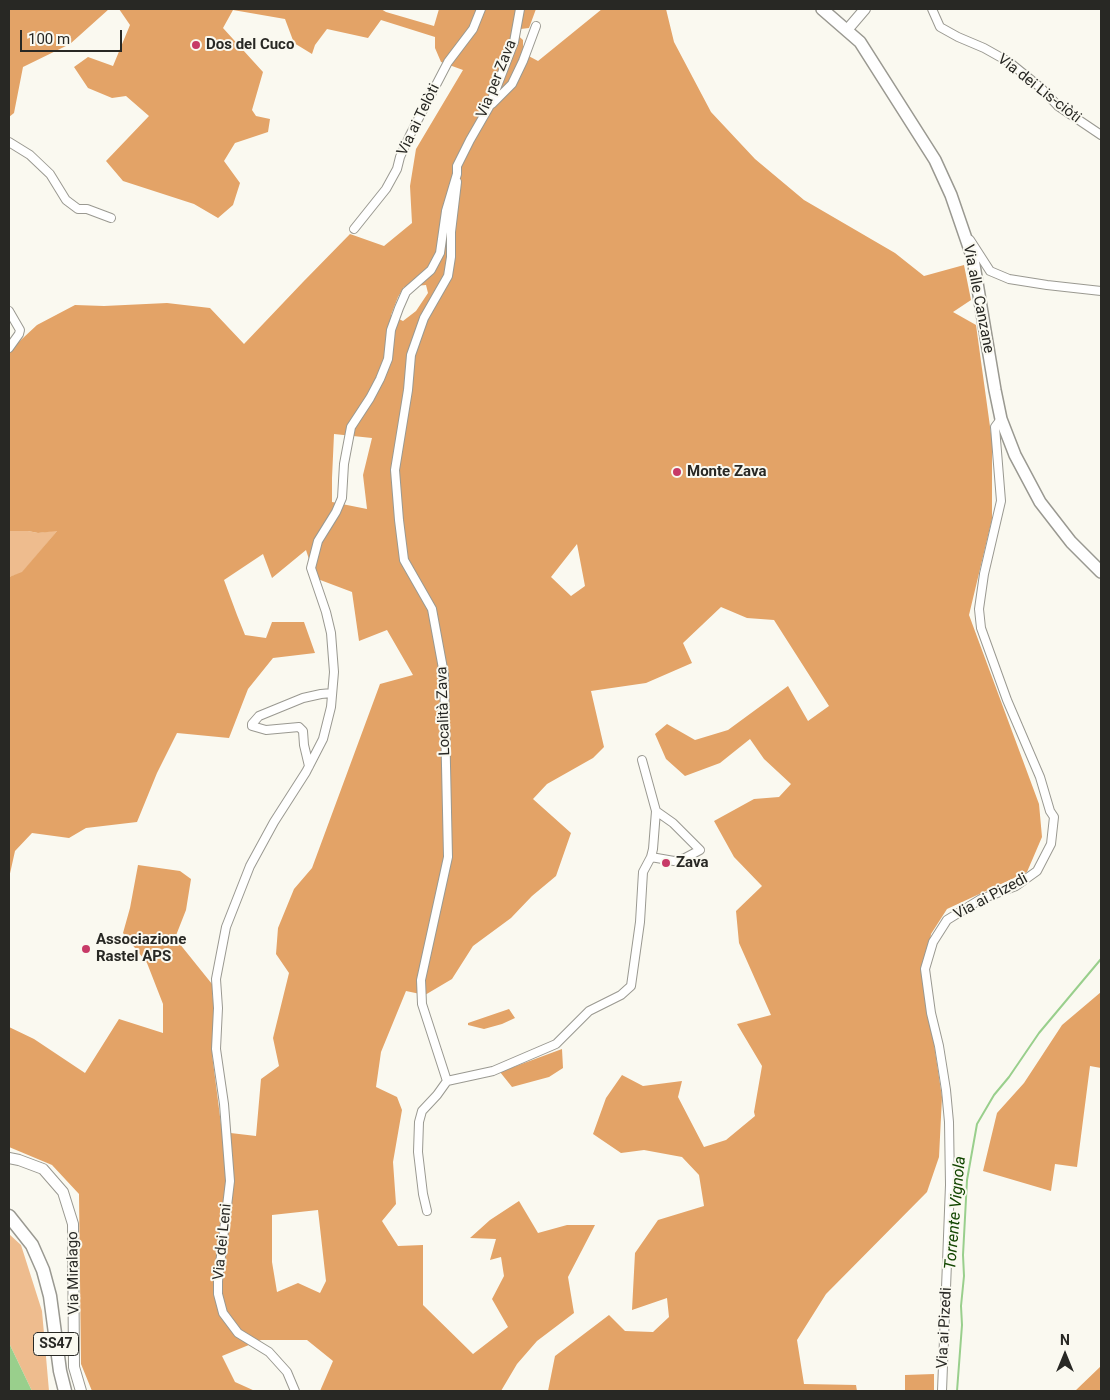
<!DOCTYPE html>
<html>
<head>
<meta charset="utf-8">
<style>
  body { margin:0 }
  #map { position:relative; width:1110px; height:1400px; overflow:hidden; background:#faf9f0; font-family:Roboto,sans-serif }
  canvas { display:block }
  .frame { position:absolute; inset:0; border:10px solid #282824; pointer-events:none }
  .north { position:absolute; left:1040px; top:1330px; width:50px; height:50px; -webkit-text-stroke:4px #faf9f0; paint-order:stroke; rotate:0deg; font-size:14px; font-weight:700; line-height:20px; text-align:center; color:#282824 }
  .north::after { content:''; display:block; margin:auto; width:18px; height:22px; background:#282824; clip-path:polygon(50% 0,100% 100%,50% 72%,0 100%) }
  .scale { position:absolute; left:20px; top:30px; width:102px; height:22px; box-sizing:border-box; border:2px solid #282824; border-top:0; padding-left:6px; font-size:15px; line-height:18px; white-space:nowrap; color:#282824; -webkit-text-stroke:4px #faf9f0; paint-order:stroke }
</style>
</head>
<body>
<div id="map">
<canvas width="1110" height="1400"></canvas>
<div class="frame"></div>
<div class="north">N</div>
<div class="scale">100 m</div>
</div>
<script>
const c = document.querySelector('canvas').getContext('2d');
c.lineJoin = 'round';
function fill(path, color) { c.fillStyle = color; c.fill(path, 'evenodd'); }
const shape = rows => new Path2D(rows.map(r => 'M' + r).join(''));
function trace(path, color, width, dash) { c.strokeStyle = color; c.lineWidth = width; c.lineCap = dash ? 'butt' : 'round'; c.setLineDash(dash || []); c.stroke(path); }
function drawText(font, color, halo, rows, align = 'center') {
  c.font = font + ' Roboto,sans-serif'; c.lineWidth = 4; c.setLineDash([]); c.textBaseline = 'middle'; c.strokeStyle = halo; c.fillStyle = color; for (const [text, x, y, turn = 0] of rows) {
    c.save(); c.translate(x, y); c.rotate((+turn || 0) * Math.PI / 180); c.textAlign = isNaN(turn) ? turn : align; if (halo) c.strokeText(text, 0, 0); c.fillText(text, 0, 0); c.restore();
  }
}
const green = shape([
  [58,530,22,573,9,577,9,531,28,531,38,533],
  [9,1234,21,1245,42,1311,49,1391,32,1391,9,1343]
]);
const forest = shape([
  [9,9,109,9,70,44,23,67,14,113,9,117],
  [119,9,381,9,386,12,434,26,439,9,536,9,529,28,512,30,523,40,523,53,538,61,602,9,666,9,674,42,711,112,755,159,804,200,895,253,924,276,964,265,971,300,953,312,976,325,992,441,992,519,969,615,1039,804,1042,837,1027,872,947,909,931,934,925,984,942,1097,939,1157,927,1192,826,1294,797,1340,804,1384,856,1385,857,1391,548,1391,555,1356,609,1315,625,1331,653,1332,669,1317,667,1298,632,1310,635,1253,658,1220,704,1206,699,1175,682,1157,644,1150,621,1153,593,1134,606,1098,622,1075,643,1086,682,1081,678,1097,704,1147,726,1140,755,1116,754,1112,762,1066,737,1024,771,1015,739,943,736,911,762,886,734,857,714,821,754,799,779,797,791,784,764,759,750,739,720,763,685,776,666,759,655,734,667,724,695,740,728,730,788,686,808,721,829,706,774,620,747,618,721,607,683,643,692,663,646,683,591,691,604,747,593,758,547,784,533,799,571,833,556,876,532,896,511,918,473,946,452,979,425,995,406,991,381,1052,376,1087,397,1097,402,1110,393,1162,396,1204,382,1221,398,1246,423,1245,423,1305,473,1354,508,1327,492,1299,504,1276,501,1257,490,1260,496,1239,470,1238,490,1220,519,1201,538,1233,567,1225,595,1225,568,1277,574,1313,537,1341,517,1364,501,1391,320,1391,333,1361,307,1340,261,1340,222,1356,235,1382,255,1391,92,1391,81,1364,79,1194,52,1165,9,1147,9,1027,34,1039,85,1073,119,1019,163,1033,163,1004,147,963,123,933,130,908,138,865,180,871,191,879,186,910,175,938,212,984,214,1018,212,1054,222,1132,256,1136,261,1079,279,1066,273,1038,289,973,276,954,278,928,294,889,312,868,380,684,413,675,387,630,359,641,352,592,315,578,306,550,272,578,263,554,224,580,237,615,245,635,266,638,272,622,304,622,315,653,273,658,248,689,229,738,177,733,157,773,137,822,86,828,69,838,32,833,15,851,9,878,9,577,22,572,57,531,38,533,28,531,9,531,9,351,37,325,75,305,104,306,167,303,210,308,244,344,303,282,350,234,384,246,412,223,410,186,416,149,463,70,441,62,435,48,435,37,381,20,368,38,327,29,315,45,312,54,294,43,285,19,233,10,223,28,263,72,252,110,256,116,270,119,268,132,235,143,224,161,240,183,233,205,218,218,194,204,123,181,106,161,149,116,126,96,112,98,88,88,74,67,88,57,113,66,130,25],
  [426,285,428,293,416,311,403,321,391,315,398,297,404,287],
  [334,434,372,438,363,475,367,509,332,502,332,478],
  [577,544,585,586,571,596,551,577],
  [318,1210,326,1281,320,1293,298,1283,277,1292,272,1262,272,1215],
  [1101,992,1101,1068,1090,1066,1077,1167,1055,1164,1051,1191,983,1171,997,1113,1024,1083,1062,1025],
  [509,1009,515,1018,502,1024,484,1029,468,1025,468,1023],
  [562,1049,563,1068,549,1077,512,1087,500,1072],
  [1101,1366,1101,1391,1075,1391],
  [934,1374,934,1391,905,1391,905,1375]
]);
const water = shape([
  [9,1343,32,1391,9,1391]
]);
const stream = shape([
  [957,1391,962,1325,961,1306,964,1276,963,1255,967,1180,977,1124,994,1095,1009,1077,1039,1033,1101,959]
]);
const minor = shape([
  [932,9,940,27,958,37,984,48,1009,62,1041,88,1058,106,1101,135],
  [492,104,512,84,523,61,536,26],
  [9,142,30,155,50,174,66,200,78,209,87,209,111,218],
  [457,182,451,232,451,257,448,276,424,318,411,355,408,390,395,470,399,520,404,560,432,609,444,674,448,857,421,980,422,1004,447,1081,493,1071,556,1044,589,1011,621,995,631,986,640,922,643,872,651,857,653,849,656,811],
  [354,229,386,189,397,169,400,157,410,135,448,62,473,29,481,9],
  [970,240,990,271,1009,279,1047,285,1101,291],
  [9,311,20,330,19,334,9,348],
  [642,760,656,811,673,823,700,850,685,858,674,861,651,857],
  [309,766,304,745,303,731,299,727,266,730,252,726,252,724,259,716,303,698,321,694,332,693],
  [427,1211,423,1194,418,1152,419,1122,422,1111,437,1095,447,1081],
  [295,1391,287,1372,269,1352,238,1333,223,1313,218,1294,218,1281,230,1181,224,1104,216,1049,218,1008,216,979,226,927,250,866,274,822,306,772,323,739,331,707,334,672,331,633,326,612,311,568,318,541,336,512,342,498,344,464,351,427,370,398,380,379,388,359,391,330,399,308,406,292,431,270,440,253,446,211,457,174,457,166,470,140,489,107,514,42,520,9],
  [942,1391,950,1185,949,1122,946,1090,939,1046,931,1013,925,969,933,942,947,920,981,899,1016,886,1037,871,1051,844,1054,817,1050,811,1040,777,1007,700,981,628,979,609,984,574,1001,501,995,427,1001,419]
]);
const tertiary = shape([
  [847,30,865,9],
  [9,1158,19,1160,43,1169,63,1192,73,1224,74,1367,81,1391]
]);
const secondary = shape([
  [822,9,860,42,935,160,951,195,973,259,995,390,1001,419,1015,455,1040,502,1071,542,1101,572]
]);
const primary = shape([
  [9,1216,32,1245,43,1270,50,1296,60,1371,65,1391]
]);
const markers = [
  [196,45,5,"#c73a67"],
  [677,472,5,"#c73a67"],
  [666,863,5,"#c73a67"],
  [86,949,5,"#c73a67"]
];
const shields = [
  [56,1344,45]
];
const shieldNames = [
  ["SS47",56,1344]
];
const poiNames = [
  ["Dos del Cuco",206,45],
  ["Monte Zava",687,472],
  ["Zava",676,863],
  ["Associazione",96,940],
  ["Rastel APS",96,957]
];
const streetNames = [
  ["Via per Zava",497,79,-68],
  ["Via dei Lis-ciòti",1039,89,38],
  ["Via ai Telòti",419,120,-64],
  ["Via alle Canzane",978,299,79],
  ["Località Zava",444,711,-92],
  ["Via ai Pizedi",991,897,-28],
  ["Via dei Leni",223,1242,-84],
  ["Via Miralago",74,1273,-91],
  ["Via ai Pizedi",945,1328,-87]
];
const waterNames = [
  ["Torrente Vignola",956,1213,-85]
];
fill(green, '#eebc8e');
fill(forest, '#e3a367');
fill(water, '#99cf8c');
trace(stream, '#99cf8c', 2);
trace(minor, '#9a9991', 10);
trace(tertiary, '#9a9991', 12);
trace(secondary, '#9a9991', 14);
trace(primary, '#9a9991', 15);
trace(minor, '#fff', 8);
trace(tertiary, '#fff', 10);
trace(secondary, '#fff', 11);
trace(primary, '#fff', 12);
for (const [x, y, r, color] of markers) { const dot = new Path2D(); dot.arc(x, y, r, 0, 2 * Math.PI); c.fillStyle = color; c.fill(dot); trace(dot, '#faf9f0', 2); }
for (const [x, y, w] of shields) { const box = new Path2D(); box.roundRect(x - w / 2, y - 11.5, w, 23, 4); c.fillStyle = '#faf9f0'; c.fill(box); trace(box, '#282824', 1); }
drawText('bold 14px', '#282824', null, shieldNames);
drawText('bold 15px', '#282824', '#faf9f0', poiNames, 'left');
drawText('15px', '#282824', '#faf9f0', streetNames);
drawText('italic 16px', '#124600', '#faf9f0', waterNames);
</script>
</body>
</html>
